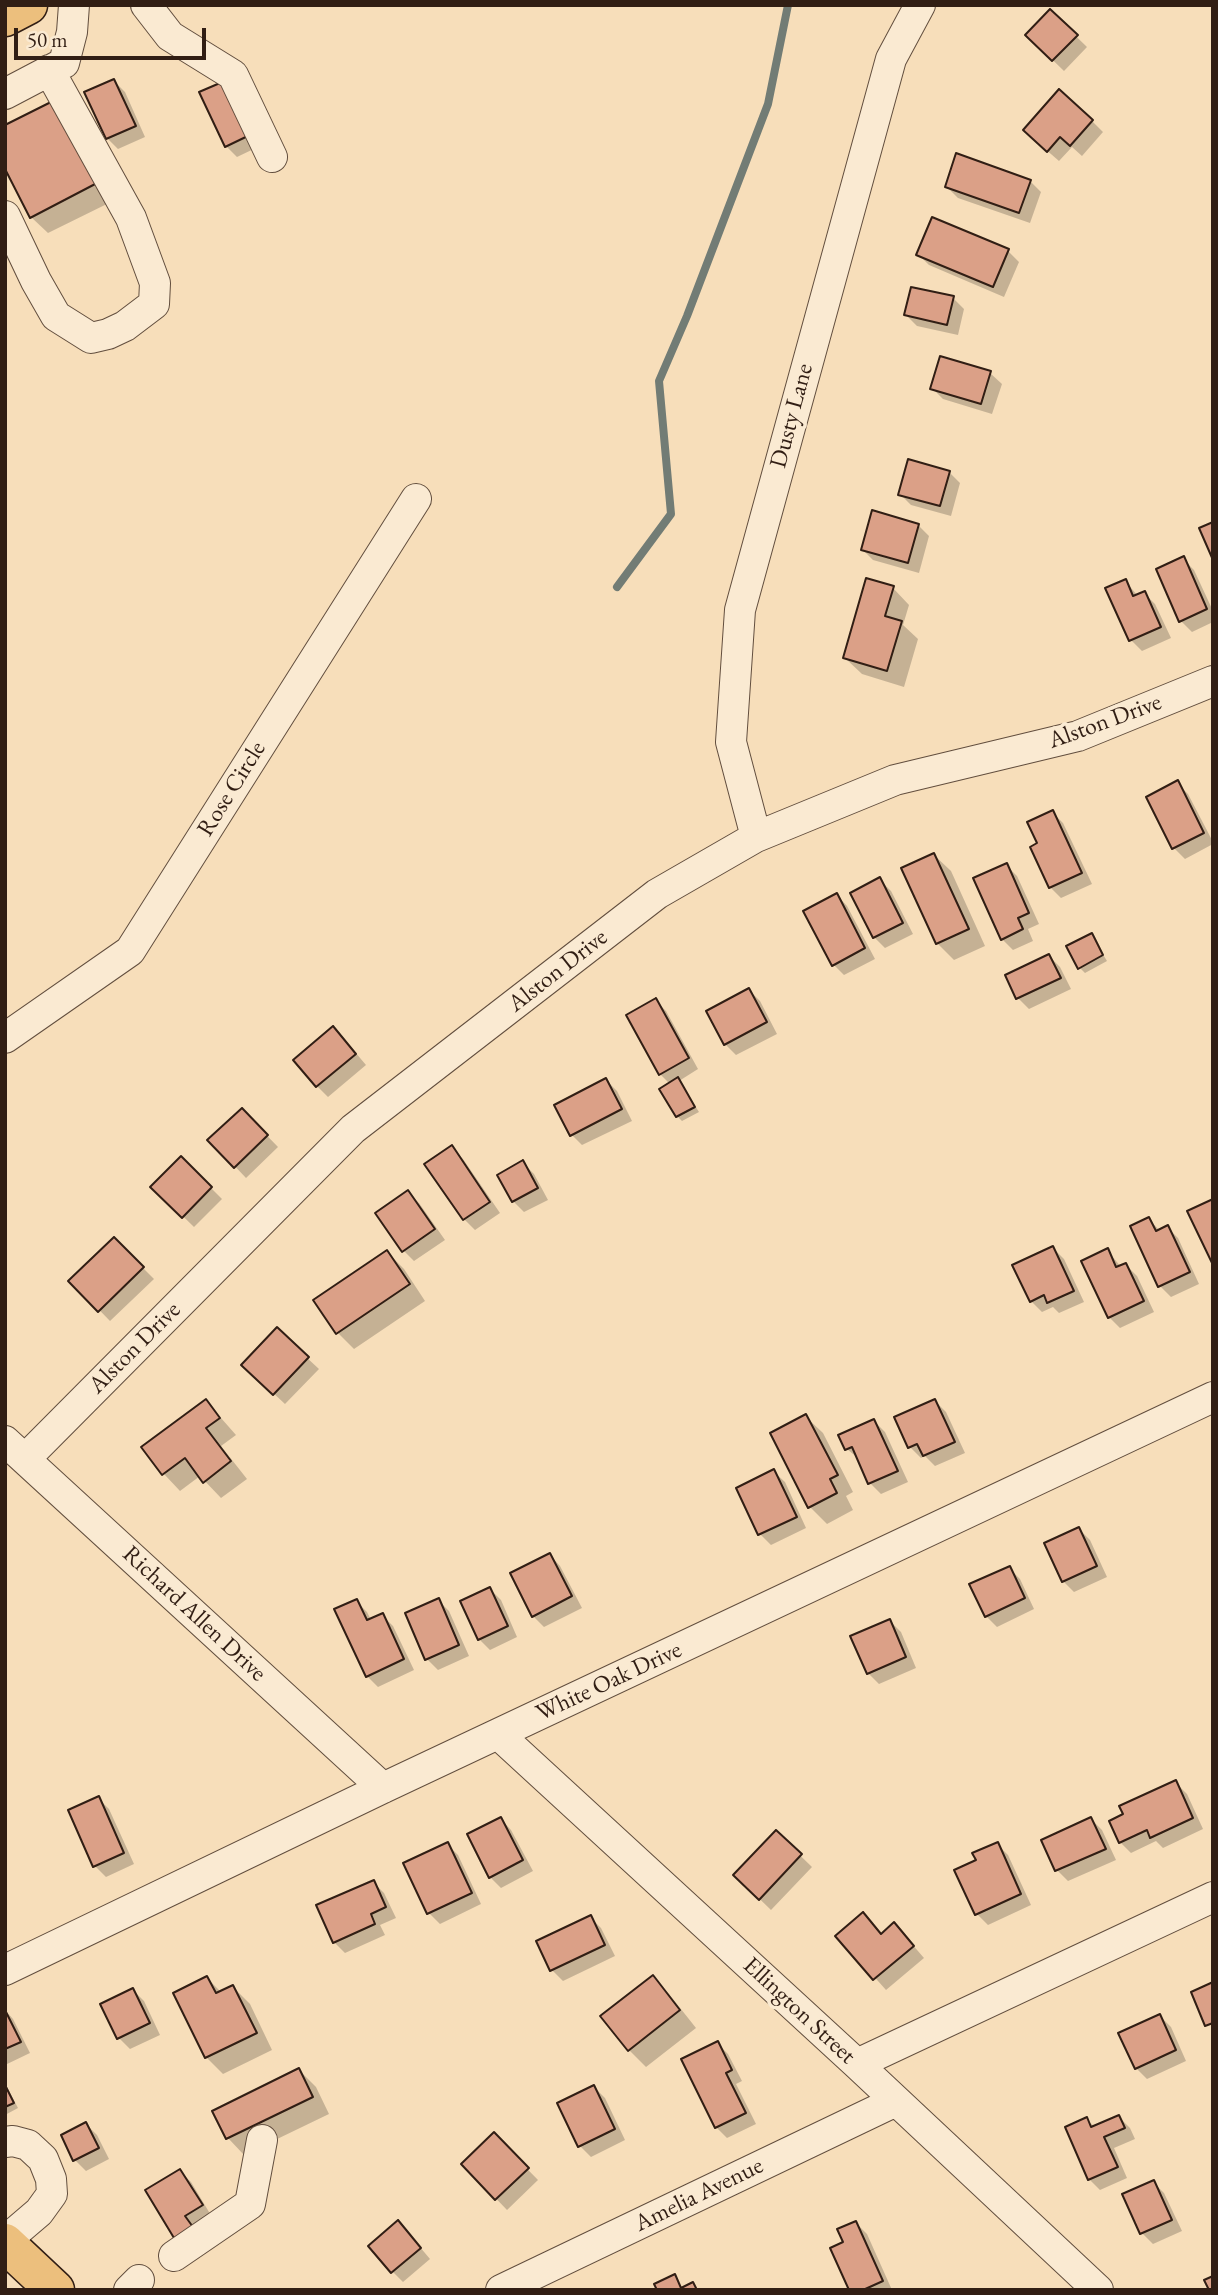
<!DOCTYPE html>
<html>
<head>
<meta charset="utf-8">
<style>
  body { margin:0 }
  #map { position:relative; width:1218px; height:2295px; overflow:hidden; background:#f7deba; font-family:"EB Garamond",serif }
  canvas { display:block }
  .frame { position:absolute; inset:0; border:7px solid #311e14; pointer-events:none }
  .scale { position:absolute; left:14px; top:28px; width:192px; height:32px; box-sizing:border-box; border:4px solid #311e14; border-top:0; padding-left:9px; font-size:21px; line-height:24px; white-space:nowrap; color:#311e14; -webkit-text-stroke:5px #faead2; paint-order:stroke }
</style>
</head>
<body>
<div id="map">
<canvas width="1218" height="2295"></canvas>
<div class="frame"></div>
<div class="scale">50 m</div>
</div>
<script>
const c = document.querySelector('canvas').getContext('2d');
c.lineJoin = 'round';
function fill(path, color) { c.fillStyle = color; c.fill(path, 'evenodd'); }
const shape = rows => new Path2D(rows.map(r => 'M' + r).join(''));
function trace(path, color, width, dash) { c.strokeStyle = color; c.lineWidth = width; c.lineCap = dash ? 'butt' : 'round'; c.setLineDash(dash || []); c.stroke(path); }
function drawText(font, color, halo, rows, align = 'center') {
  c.font = font + ' "EB Garamond",serif'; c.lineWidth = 7; c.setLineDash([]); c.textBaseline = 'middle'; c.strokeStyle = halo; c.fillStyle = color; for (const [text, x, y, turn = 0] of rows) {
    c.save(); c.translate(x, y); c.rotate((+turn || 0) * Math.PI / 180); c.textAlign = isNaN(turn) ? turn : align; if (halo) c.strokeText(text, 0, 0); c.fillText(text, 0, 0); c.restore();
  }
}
const shadow = shape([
  [1050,11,1087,47,1064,71,1027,35],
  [114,81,125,92,145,137,118,149,107,138],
  [238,93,262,145,237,157,226,146],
  [56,101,115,200,48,233,31,217],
  [1092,121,1103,132,1082,156,1072,147,1059,161,1036,141],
  [1030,181,1041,192,1030,223,958,198,947,187],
  [1008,251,1019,262,1004,297,929,265,918,254],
  [953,298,964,309,958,335,917,326,906,315],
  [941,358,990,373,1002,384,992,414,943,399,932,388],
  [949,472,960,483,951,516,911,505,900,494],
  [918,525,929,536,919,573,873,560,862,549],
  [1183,559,1194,570,1213,611,1213,622,1192,632,1181,621],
  [1125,581,1138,596,1144,593,1155,604,1171,638,1142,651,1131,640],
  [893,588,909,605,903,625,918,639,904,687,862,674,845,658],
  [1177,783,1188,794,1213,842,1213,844,1185,859,1174,848],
  [1052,812,1063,823,1092,884,1061,898,1050,887,1039,844],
  [934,855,951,871,985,946,954,960,937,943],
  [1006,865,1017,876,1039,924,1028,929,1033,941,1013,950,1002,939],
  [880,880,891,891,913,934,885,948,874,937],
  [837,895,847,906,875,959,844,975,833,964],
  [1091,935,1107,961,1085,973,1080,968],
  [1049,956,1060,967,1071,989,1029,1009,1018,998],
  [749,990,760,1001,777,1034,736,1055,725,1044],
  [655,1000,666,1011,698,1069,679,1081,699,1112,682,1121,677,1116,670,1084,660,1074],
  [344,1039,366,1065,328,1097,317,1086],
  [606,1080,617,1091,632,1121,582,1145,571,1134],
  [242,1110,278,1147,246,1178,210,1140],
  [452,1148,463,1159,500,1213,475,1230,464,1219],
  [181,1158,222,1199,194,1227,153,1187],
  [523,1163,534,1174,548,1200,524,1212,513,1201,499,1176],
  [408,1192,419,1203,445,1240,414,1261,403,1250],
  [1149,1219,1160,1231,1167,1227,1178,1238,1199,1284,1171,1297,1160,1286],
  [114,1239,154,1279,110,1321,71,1281],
  [1053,1248,1064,1259,1084,1302,1059,1313,1053,1307,1042,1312,1031,1301],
  [1107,1250,1121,1267,1126,1265,1137,1276,1154,1312,1120,1328,1109,1317],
  [387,1252,404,1269,425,1301,354,1349,337,1332],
  [277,1330,319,1369,285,1404,255,1376],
  [206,1401,236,1435,221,1446,247,1479,221,1498,200,1476,180,1491,164,1474,144,1448],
  [935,1401,946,1412,965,1453,935,1466,925,1456,921,1458,910,1447],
  [806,1417,823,1433,853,1492,846,1496,853,1510,827,1524,810,1507,772,1434],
  [874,1421,885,1432,908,1482,881,1494,870,1483,859,1459,847,1449],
  [774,1472,785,1482,806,1528,771,1545,760,1534],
  [1079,1529,1090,1540,1107,1577,1074,1592,1063,1581],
  [550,1555,560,1566,582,1608,544,1627,533,1616],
  [1009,1568,1020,1579,1034,1609,997,1627,986,1616],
  [490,1589,501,1600,517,1637,490,1650,479,1639],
  [438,1600,449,1611,469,1656,438,1670,427,1659],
  [356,1601,367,1612,371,1620,382,1615,393,1626,414,1670,378,1687,367,1676],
  [890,1621,901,1632,916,1668,879,1684,868,1673],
  [1176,1783,1187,1794,1203,1829,1163,1848,1156,1841,1131,1853,1120,1842],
  [98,1798,109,1809,134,1864,106,1877,95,1866],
  [501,1819,511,1830,533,1871,501,1888,490,1877],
  [1091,1819,1102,1830,1116,1860,1068,1881,1057,1870,1043,1841],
  [776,1832,812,1867,771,1910,735,1875],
  [447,1844,458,1855,481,1904,440,1924,429,1913],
  [997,1844,1008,1855,1031,1905,988,1925,977,1914,978,1861],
  [373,1882,384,1893,396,1918,380,1925,385,1935,345,1953,334,1942],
  [590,1917,601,1928,615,1956,563,1981,552,1970],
  [881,1935,905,1936,924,1958,886,1990,838,1936],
  [207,1978,221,1992,233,1987,250,2004,272,2050,223,2074,206,2057],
  [653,1978,669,1994,696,2028,646,2067,629,2050],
  [133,1990,144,2001,160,2035,130,2049,119,2038,103,2005],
  [5,2010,13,2019,30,2053,5,2065],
  [1160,2016,1171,2027,1186,2061,1147,2079,1136,2068],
  [717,2043,728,2054,742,2081,736,2084,756,2124,727,2138,716,2127],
  [299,2070,316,2087,329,2114,244,2155,228,2138,215,2112],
  [5,2083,18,2108,5,2115],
  [594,2087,605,2098,625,2140,591,2157,580,2146,559,2104],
  [1119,2117,1130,2128,1135,2139,1114,2148,1127,2178,1100,2190,1089,2179,1087,2120,1095,2127],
  [86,2124,97,2135,109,2159,86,2171,75,2160],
  [494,2135,538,2180,507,2210,463,2164],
  [180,2171,191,2182,212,2217,187,2248],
  [1153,2182,1164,2193,1182,2231,1153,2244,1142,2233],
  [856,2223,867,2234,892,2290,851,2290,845,2243],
  [409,2234,430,2259,403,2282,392,2271]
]);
const stream = shape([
  [617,587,671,514,659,381,687,316,768,104,788,5]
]);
const building = shape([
  [1050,9,1078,35,1052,61,1025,35,1050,9],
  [114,79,136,126,106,139,84,92,114,79],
  [227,80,252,134,225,147,199,92,227,80],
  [1059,89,1093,120,1070,146,1060,137,1047,152,1023,130,1059,89],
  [57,99,99,182,30,218,5,169,5,125,57,99],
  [956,153,1031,180,1019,213,945,187,956,153],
  [932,217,1009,249,993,287,916,255,932,217],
  [911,287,954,296,947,325,904,315,911,287],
  [940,356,991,371,981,404,930,389,940,356],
  [908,459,950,471,940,506,898,495,908,459],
  [872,510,919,524,908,563,861,550,872,510],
  [1213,522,1213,560,1199,528,1213,522],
  [1184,556,1207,609,1179,622,1156,569,1184,556],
  [866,578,894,586,885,616,902,621,887,671,843,658,866,578],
  [1126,579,1133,596,1145,591,1161,627,1129,641,1105,588,1126,579],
  [1178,780,1204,833,1172,849,1146,797,1178,780],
  [1053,810,1082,873,1049,888,1030,847,1037,843,1027,822,1053,810],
  [934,853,969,929,936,944,901,868,934,853],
  [1007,863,1029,913,1018,918,1023,929,1001,940,973,878,1007,863],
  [880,877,903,923,873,938,850,893,880,877],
  [837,893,865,948,832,966,803,911,837,893],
  [1092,933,1103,955,1078,969,1066,946,1092,933],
  [1049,954,1061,978,1016,999,1005,975,1049,954],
  [749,988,767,1022,724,1045,706,1011,749,988],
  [656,998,689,1058,659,1075,626,1015,656,998],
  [333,1026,356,1054,316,1087,293,1060,333,1026],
  [678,1077,695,1107,676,1117,659,1089,678,1077],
  [606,1078,622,1109,570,1136,554,1105,606,1078],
  [242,1108,268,1135,234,1168,207,1140,242,1108],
  [452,1145,490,1202,463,1220,424,1164,452,1145],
  [181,1156,212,1187,182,1218,150,1187,181,1156],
  [523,1160,538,1188,512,1202,497,1175,523,1160],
  [408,1190,435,1229,402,1252,375,1213,408,1190],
  [1213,1199,1213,1265,1187,1211,1213,1199],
  [1149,1217,1156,1231,1168,1225,1190,1272,1158,1287,1130,1226,1149,1217],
  [114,1237,144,1267,98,1312,68,1281,114,1237],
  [1053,1246,1074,1291,1047,1303,1044,1295,1030,1302,1012,1265,1053,1246],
  [1108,1248,1116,1267,1126,1263,1144,1301,1108,1318,1081,1261,1108,1248],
  [387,1250,410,1284,336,1334,313,1300,387,1250],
  [277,1327,309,1357,273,1395,241,1365,277,1327],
  [206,1399,220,1418,206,1428,231,1461,203,1483,185,1458,162,1475,141,1447,206,1399],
  [935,1399,955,1442,923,1456,917,1444,908,1448,894,1417,935,1399],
  [806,1414,838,1475,830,1479,837,1493,808,1508,770,1433,806,1414],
  [874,1419,898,1471,868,1484,852,1447,845,1450,838,1435,874,1419],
  [774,1469,797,1517,758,1535,736,1488,774,1469],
  [1079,1527,1097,1566,1062,1582,1044,1543,1079,1527],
  [550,1553,572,1596,532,1617,510,1573,550,1553],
  [1010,1566,1025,1598,985,1617,969,1584,1010,1566],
  [490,1587,508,1626,478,1640,460,1601,490,1587],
  [439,1598,459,1645,425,1660,405,1613,439,1598],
  [357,1599,367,1620,383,1613,404,1659,366,1677,334,1609,357,1599],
  [890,1619,906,1657,867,1674,850,1636,890,1619],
  [1176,1780,1193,1818,1150,1838,1147,1830,1119,1843,1109,1821,1123,1814,1119,1806,1176,1780],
  [99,1796,124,1853,93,1867,68,1810,99,1796],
  [501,1817,523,1860,489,1878,467,1834,501,1817],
  [1091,1817,1106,1849,1055,1871,1041,1840,1091,1817],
  [776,1830,802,1854,759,1900,733,1875,776,1830],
  [448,1842,472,1893,427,1914,403,1863,448,1842],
  [998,1842,1021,1894,975,1915,954,1870,976,1860,972,1853,998,1842],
  [374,1880,386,1907,371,1914,375,1924,333,1943,316,1905,374,1880],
  [863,1912,881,1934,894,1922,914,1946,873,1980,835,1936,863,1912],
  [591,1915,605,1945,550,1971,536,1941,591,1915],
  [653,1975,680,2010,628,2051,600,2016,653,1975],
  [207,1976,216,1993,233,1985,257,2033,205,2058,173,1993,207,1976],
  [1213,1982,1213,2023,1205,2026,1191,1992,1213,1982],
  [133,1988,150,2023,117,2039,100,2004,133,1988],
  [5,2010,21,2042,5,2049,5,2010],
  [1160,2014,1176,2050,1135,2069,1118,2033,1160,2014],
  [718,2041,732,2070,726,2073,746,2113,715,2128,681,2059,718,2041],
  [299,2068,313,2097,226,2139,212,2111,299,2068],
  [5,2085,14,2103,5,2107,5,2085],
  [594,2085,615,2129,578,2147,557,2103,594,2085],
  [1119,2115,1125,2128,1104,2137,1118,2167,1088,2180,1065,2127,1087,2117,1091,2127,1119,2115],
  [86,2122,99,2148,73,2161,61,2135,86,2122],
  [494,2132,529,2168,495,2200,461,2164,494,2132],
  [180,2169,203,2205,185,2216,193,2227,174,2238,145,2190,180,2169],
  [1154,2180,1172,2220,1140,2234,1122,2194,1154,2180],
  [398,2220,421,2248,391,2273,368,2246,398,2220],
  [856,2221,883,2281,863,2290,849,2290,830,2248,843,2242,837,2229,856,2221],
  [675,2274,681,2288,693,2282,697,2290,657,2290,654,2284,675,2274],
  [1213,2276,1213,2290,1209,2290,1204,2280,1213,2276]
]);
const minor = shape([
  [146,5,170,36,233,75,272,157],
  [5,94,64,63,72,32,74,5],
  [5,216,36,281,56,316,91,338,108,334,125,326,154,304,155,283,131,218,49,70],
  [756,837,731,742,740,610,891,59,920,5],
  [5,1038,130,951,416,499],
  [5,1441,383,1788],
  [25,1459,353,1129,657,894,756,837,895,780,1078,736,1213,681],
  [498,1734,857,2064,1098,2290],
  [5,1970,383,1788,1213,1397],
  [857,2064,1213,1897],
  [5,2142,13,2141,28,2145,43,2159,51,2179,52,2194,39,2212,5,2241],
  [174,2256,250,2204,262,2140],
  [129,2290,139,2280],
  [501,2290,896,2101]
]);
const major = shape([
  [5,17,28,5],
  [5,2243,55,2290]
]);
const streetNames = [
  ["Dusty Lane",792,416,-75],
  ["Alston Drive",1105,722,-20],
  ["Rose Circle",232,789,-58],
  ["Alston Drive",558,971,-38],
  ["Alston Drive",135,1348,-45],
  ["Richard Allen Drive",194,1614,43],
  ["White Oak Drive",609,1682,-25],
  ["Ellington Street",799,2011,43],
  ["Amelia Avenue",699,2195,-26]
];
fill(shadow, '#0003');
trace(stream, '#727c75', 8);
fill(building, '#dba087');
trace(building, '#311e14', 2);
trace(minor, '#624e3e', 32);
trace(major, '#311e14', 41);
trace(minor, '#faead2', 30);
trace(major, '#ecbf7d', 38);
drawText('24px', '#311e14', '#faead2', streetNames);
</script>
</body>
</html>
